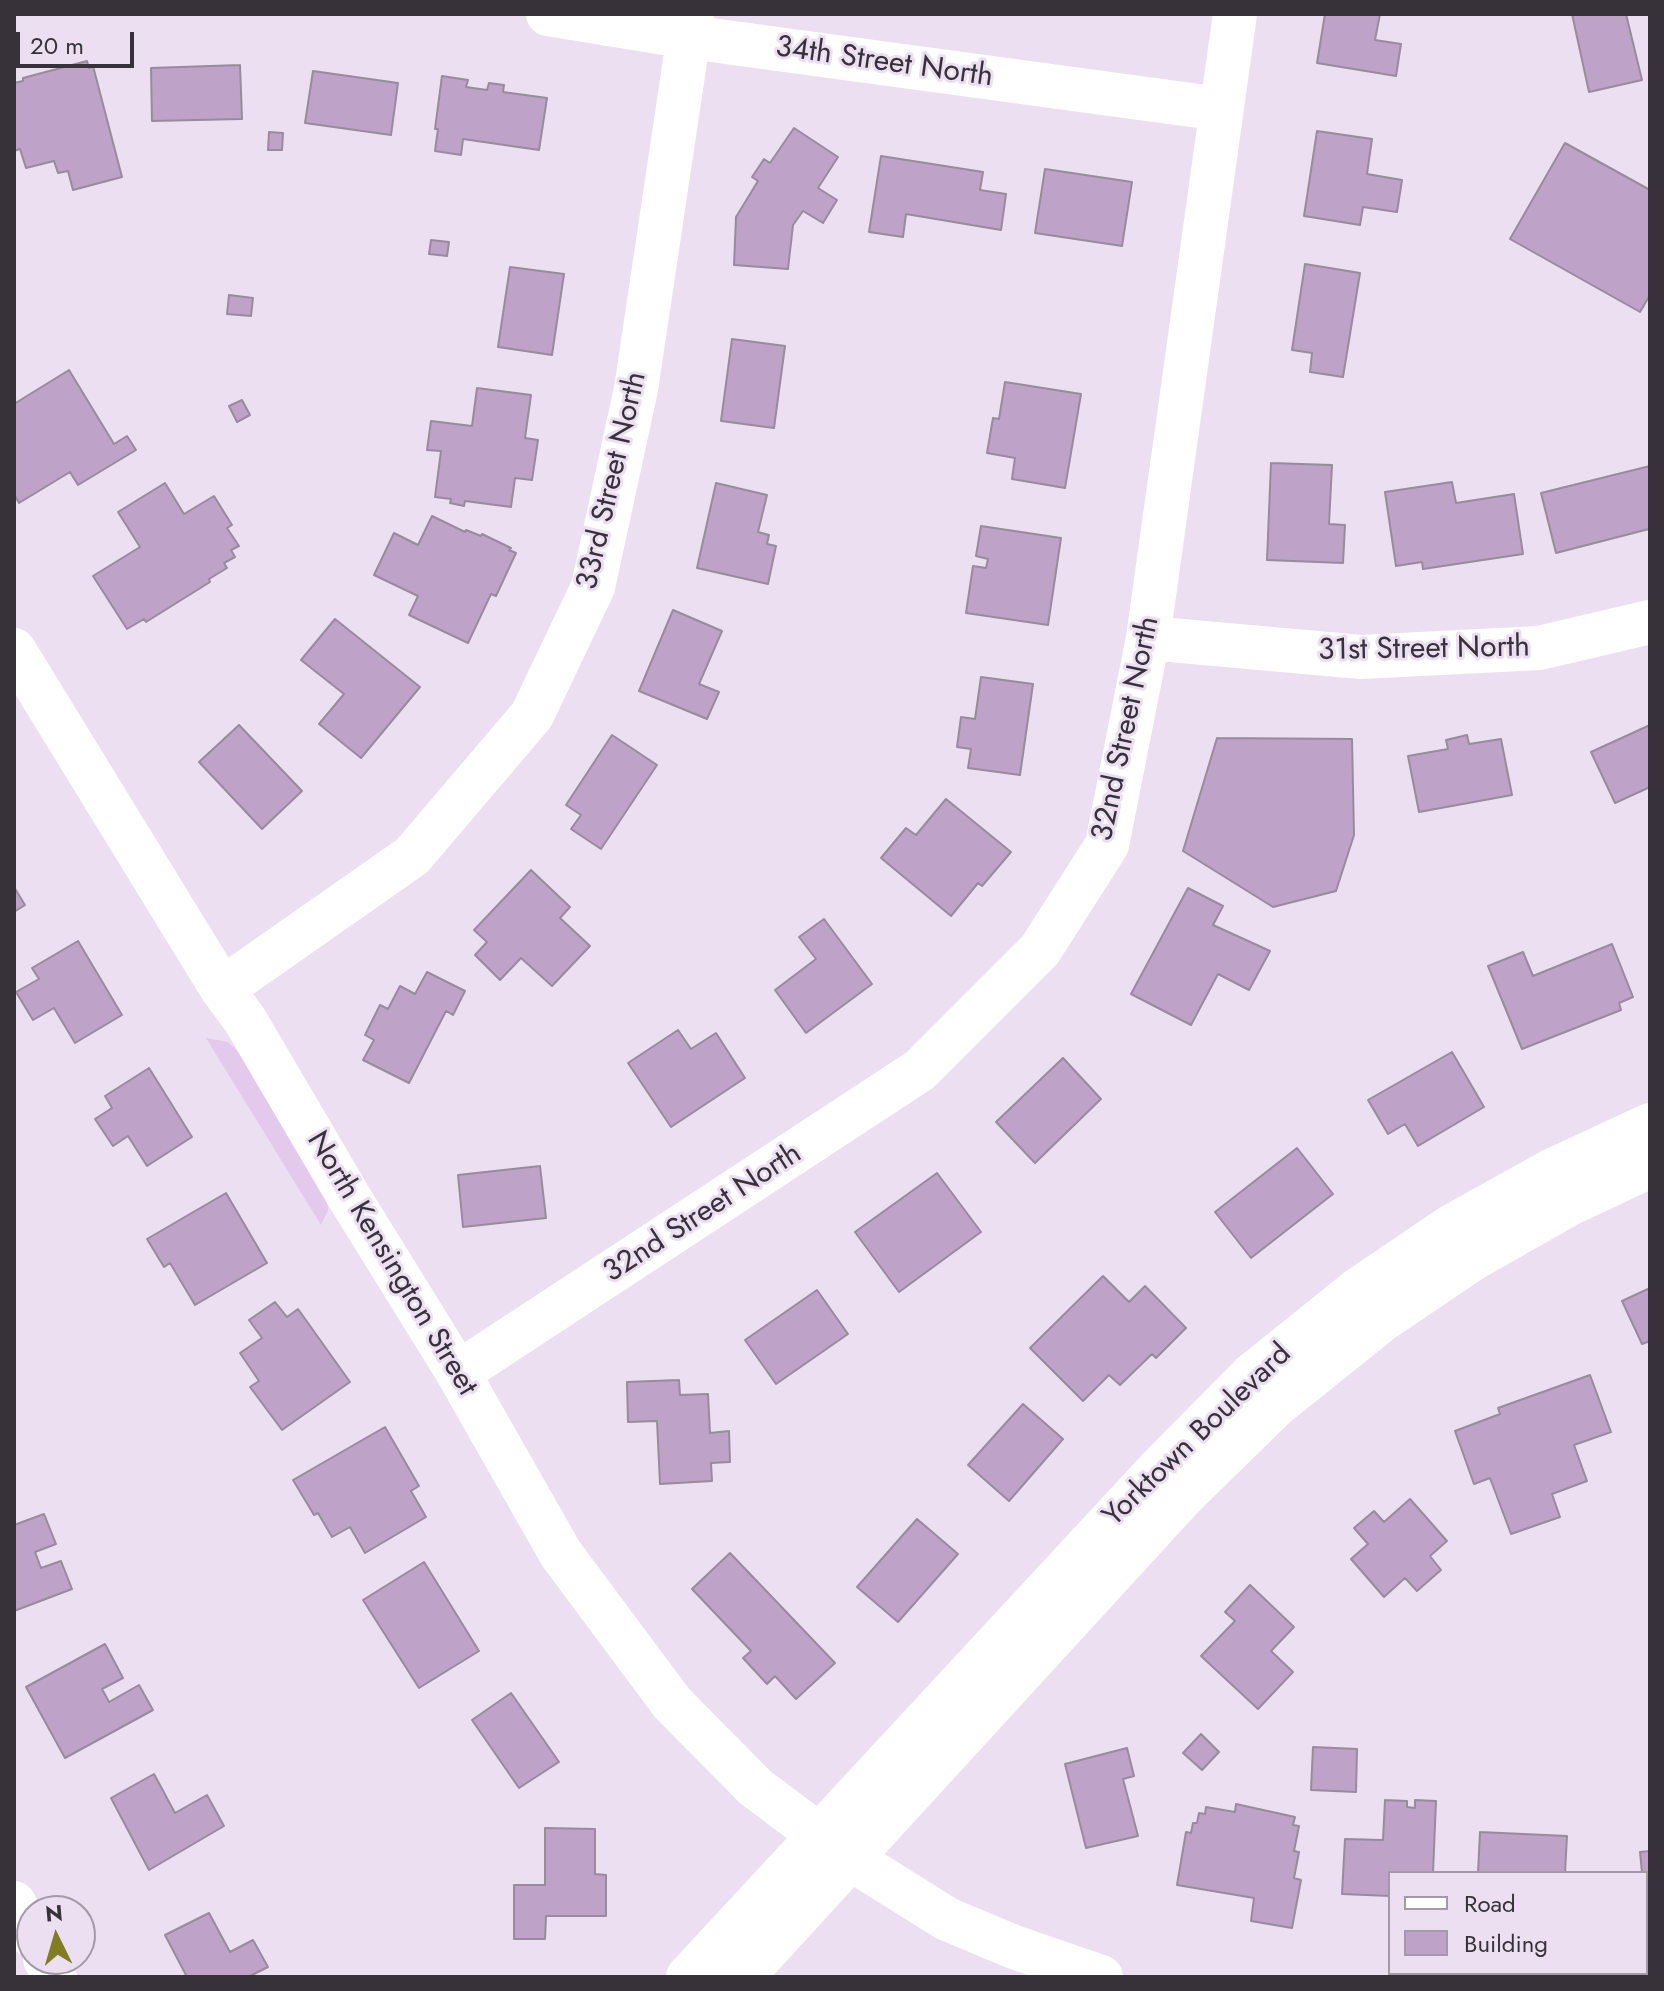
<!DOCTYPE html>
<html>
<head>
<meta charset="utf-8">
<style>
  body { margin:0 }
  #map { position:relative; width:1664px; height:1991px; overflow:hidden; background:#ecdff1; font-family:Jost,sans-serif }
  canvas { display:block }
  .frame { position:absolute; inset:0; border:16px solid #373239; pointer-events:none }
  .legend { position:absolute; left:1388px; top:1871px; width:260px; height:104px; box-sizing:border-box; background:#ecdff1; border:2px solid #a49aa7; margin:0; padding:10px 14px; list-style:none; font-size:24px; color:#373239 }
  .legend li { display:flex; align-items:center; gap:16px; height:40px }
  .legend b { width:40px; border:2px solid #a49aa7 }
  .north { position:absolute; left:16px; top:1895px; width:80px; height:80px; box-sizing:border-box; background:#ecdff1; border:2px solid #a49aa7; border-radius:50%; rotate:355deg; font-size:22px; font-weight:700; line-height:32px; text-align:center; color:#373239 }
  .north::after { content:''; display:block; margin:auto; width:28px; height:36px; background:#807d25; clip-path:polygon(50% 0,100% 100%,50% 72%,0 100%) }
  .scale { position:absolute; left:16px; top:32px; width:118px; height:36px; box-sizing:border-box; border:4px solid #373239; border-top:0; padding-left:10px; font-size:24px; line-height:28px; white-space:nowrap; color:#373239; -webkit-text-stroke:6px #ecdff1; paint-order:stroke }
</style>
</head>
<body>
<div id="map">
<canvas width="1664" height="1991"></canvas>
<div class="frame"></div>
<ul class="legend">
<li><b style="height:10px;background:#fff"></b>Road</li>
<li><b style="height:22px;background:#bfa2c8"></b>Building</li>
</ul>
<div class="north">N</div>
<div class="scale">20 m</div>
</div>
<script>
const c = document.querySelector('canvas').getContext('2d');
c.lineJoin = 'round';
function fill(path, color) { c.fillStyle = color; c.fill(path, 'evenodd'); }
const shape = rows => new Path2D(rows.map(r => 'M' + r).join(''));
function trace(path, color, width, dash) { c.strokeStyle = color; c.lineWidth = width; c.lineCap = dash ? 'butt' : 'round'; c.setLineDash(dash || []); c.stroke(path); }
function drawText(font, color, halo, rows, align = 'center') {
  c.font = font + ' Jost,sans-serif'; c.lineWidth = 6; c.setLineDash([]); c.textBaseline = 'middle'; c.strokeStyle = halo; c.fillStyle = color; for (const [text, x, y, turn = 0] of rows) {
    c.save(); c.translate(x, y); c.rotate((+turn || 0) * Math.PI / 180); c.textAlign = isNaN(turn) ? turn : align; if (halo) c.strokeText(text, 0, 0); c.fillText(text, 0, 0); c.restore();
  }
}
const green = shape([
  [206,1038,228,1042,237,1050,327,1201,328,1210,321,1225]
]);
const building = shape([
  [1325,14,1380,14,1375,40,1401,44,1396,76,1317,63,1325,14],
  [1572,14,1626,14,1642,80,1589,92,1572,14],
  [87,61,89,68,93,66,122,177,73,190,68,171,58,173,54,161,26,168,20,149,14,151,14,83,23,81,23,78,87,61],
  [240,65,242,119,152,121,151,68,240,65],
  [313,71,398,83,391,135,305,123,313,71],
  [442,76,468,80,466,87,487,90,489,83,504,85,503,92,547,98,539,150,463,139,461,155,435,151,438,129,435,129,442,76],
  [794,128,838,157,818,188,837,200,823,223,803,211,793,225,788,269,734,265,736,217,758,181,752,177,764,159,770,163,794,128],
  [1317,131,1372,139,1367,174,1402,180,1397,212,1363,207,1360,225,1304,216,1317,131],
  [269,132,283,133,282,150,268,150,269,132],
  [1565,143,1650,190,1650,295,1640,312,1510,239,1565,143],
  [881,156,983,172,980,190,1006,194,1001,230,906,214,903,237,869,232,881,156],
  [1045,169,1132,182,1122,246,1035,233,1045,169],
  [431,240,449,242,447,256,429,254,431,240],
  [1305,264,1360,273,1343,377,1310,372,1312,353,1292,350,1305,264],
  [510,267,564,274,552,355,498,347,510,267],
  [229,295,253,298,251,316,227,314,229,295],
  [732,339,785,346,774,428,721,421,732,339],
  [69,370,114,444,127,436,136,450,78,485,70,472,19,503,14,494,14,404,69,370],
  [1005,382,1081,394,1065,488,1012,479,1015,458,987,453,993,418,999,419,1005,382],
  [477,388,531,395,525,438,538,440,532,480,515,478,511,507,465,501,464,506,450,503,451,499,435,497,441,451,427,450,431,421,472,426,477,388],
  [242,400,250,415,237,422,229,406,242,400],
  [1271,463,1332,465,1329,524,1345,525,1343,563,1267,560,1271,463],
  [1650,466,1649,529,1556,553,1541,493,1650,466],
  [1452,482,1456,503,1514,494,1523,554,1423,569,1422,562,1396,566,1385,492,1452,482],
  [165,483,184,514,214,496,232,525,227,528,239,546,231,550,235,557,224,563,227,568,209,579,210,582,146,622,144,619,127,629,93,576,140,547,118,512,165,483],
  [716,483,767,495,758,532,769,535,767,544,776,546,768,584,697,568,716,483],
  [432,516,465,532,466,530,481,536,482,534,511,548,509,550,516,553,496,596,491,594,468,643,409,615,418,596,374,575,394,533,418,545,432,516],
  [981,526,1061,538,1048,625,966,613,973,566,986,568,988,559,976,556,981,526],
  [673,610,722,631,699,684,719,692,707,719,639,691,673,610],
  [335,619,420,687,361,758,319,724,344,694,301,660,335,619],
  [981,677,1033,684,1020,775,968,768,971,749,957,747,961,717,975,719,981,677],
  [239,725,302,791,262,829,199,762,239,725],
  [1650,725,1650,787,1615,803,1591,752,1650,725],
  [612,735,657,765,601,849,571,829,581,815,566,805,612,735],
  [1467,735,1469,744,1501,739,1512,795,1419,812,1408,756,1448,749,1446,740,1467,735],
  [1217,738,1352,739,1354,835,1336,891,1273,907,1183,851,1217,738],
  [946,799,1011,852,982,886,978,883,951,916,881,858,906,828,916,835,946,799],
  [531,870,570,907,560,918,590,946,552,986,521,958,500,980,475,955,487,942,474,930,531,870],
  [14,887,25,905,14,912,14,887],
  [1188,888,1223,906,1213,925,1270,951,1249,990,1218,974,1191,1025,1131,994,1188,888],
  [824,919,872,984,806,1033,775,990,816,959,799,937,824,919],
  [78,941,122,1015,75,1043,54,1008,33,1020,16,992,39,979,32,968,78,941],
  [1612,944,1633,997,1619,1003,1621,1010,1522,1049,1488,966,1523,952,1533,976,1612,944],
  [427,972,465,991,453,1015,446,1011,409,1083,363,1060,374,1040,365,1035,380,1005,388,1009,400,986,415,994,427,972],
  [678,1030,691,1049,716,1033,745,1078,671,1127,628,1063,678,1030],
  [1452,1052,1484,1107,1418,1146,1405,1124,1388,1134,1368,1100,1452,1052],
  [1063,1058,1101,1099,1035,1163,996,1122,1063,1058],
  [149,1068,192,1137,147,1166,128,1136,113,1146,95,1119,112,1108,105,1096,149,1068],
  [1297,1148,1333,1194,1251,1258,1215,1212,1297,1148],
  [540,1166,546,1218,463,1227,458,1175,540,1166],
  [937,1173,981,1232,899,1292,855,1232,937,1173],
  [226,1193,267,1263,195,1305,170,1263,164,1267,147,1239,226,1193],
  [1103,1276,1129,1302,1145,1286,1186,1328,1156,1358,1152,1354,1120,1385,1109,1375,1083,1401,1030,1348,1103,1276],
  [1650,1288,1650,1341,1642,1344,1622,1301,1650,1288],
  [817,1290,848,1334,776,1384,745,1340,817,1290],
  [275,1302,287,1317,298,1309,350,1382,282,1430,250,1387,259,1381,240,1353,262,1338,249,1320,275,1302],
  [1590,1375,1611,1432,1574,1445,1587,1481,1552,1494,1560,1517,1511,1534,1490,1478,1474,1484,1455,1431,1500,1414,1498,1408,1590,1375],
  [679,1380,680,1395,708,1394,710,1433,729,1431,730,1462,711,1463,712,1481,660,1484,657,1421,628,1422,627,1382,679,1380],
  [1023,1404,1063,1439,1009,1501,968,1465,1023,1404],
  [385,1427,419,1486,411,1491,426,1517,365,1553,350,1527,332,1537,318,1513,314,1515,293,1480,385,1427],
  [1410,1499,1447,1541,1430,1556,1441,1570,1417,1591,1405,1578,1384,1597,1351,1559,1368,1544,1354,1528,1374,1511,1384,1522,1410,1499],
  [44,1514,56,1544,35,1552,41,1568,61,1561,72,1589,14,1611,14,1525,44,1514],
  [917,1519,958,1554,898,1622,857,1587,917,1519],
  [730,1553,835,1663,796,1699,775,1676,767,1684,743,1658,751,1651,692,1589,730,1553],
  [424,1562,479,1651,419,1688,363,1600,424,1562],
  [1250,1585,1294,1627,1271,1651,1293,1672,1258,1709,1201,1656,1235,1621,1225,1612,1250,1585],
  [105,1644,123,1678,102,1689,109,1702,139,1685,153,1710,65,1758,26,1687,105,1644],
  [511,1693,559,1762,519,1788,472,1720,511,1693],
  [1201,1734,1219,1752,1202,1770,1183,1753,1201,1734],
  [1313,1747,1357,1749,1356,1792,1311,1790,1313,1747],
  [1127,1748,1134,1776,1123,1779,1138,1836,1086,1848,1065,1764,1127,1748],
  [154,1774,175,1813,207,1795,224,1826,149,1870,111,1798,154,1774],
  [1385,1800,1407,1801,1407,1807,1415,1808,1415,1800,1436,1801,1433,1873,1390,1873,1390,1896,1342,1894,1345,1839,1383,1840,1385,1800],
  [1236,1804,1295,1817,1293,1825,1299,1826,1294,1851,1299,1852,1294,1878,1301,1880,1292,1928,1251,1921,1254,1898,1177,1885,1186,1832,1191,1833,1193,1823,1197,1823,1199,1813,1205,1814,1206,1807,1235,1812,1236,1804],
  [545,1828,595,1829,595,1874,606,1875,606,1916,546,1916,545,1939,514,1939,514,1885,545,1885,545,1828],
  [1480,1832,1567,1836,1565,1873,1478,1873,1480,1832],
  [1650,1851,1650,1910,1646,1910,1646,1873,1642,1873,1640,1852,1650,1851],
  [209,1913,230,1952,253,1940,268,1967,248,1977,187,1977,165,1935,209,1913]
]);
const minor = shape([
  [548,14,689,37,1221,109],
  [1148,638,1361,657,1539,648,1650,622],
  [14,650,222,989,245,1020,349,1197,458,1373,561,1554,672,1703,755,1787,851,1859,947,1919,1014,1947,1101,1977],
  [222,989,412,856,532,715,593,587,636,389,692,14],
  [458,1373,920,1070,1040,950,1107,845,1148,638,1235,14],
  [14,1903,32,1936],
  [45,1959,55,1977],
  [688,1977,1159,1469,1252,1375,1359,1289,1452,1226,1551,1171,1650,1125],
  [742,1977,1183,1496,1276,1405,1382,1320,1474,1258,1569,1204,1650,1166]
]);
const streetNames = [
  ["34th Street North",884,63,8],
  ["33rd Street North",613,481,-77],
  ["31st Street North",1424,650,-1],
  ["32nd Street North",1127,729,-78],
  ["32nd Street North",703,1214,-33],
  ["North Kensington Street",391,1264,59],
  ["Yorktown Boulevard",1198,1436,-44]
];
fill(green, '#e3c9ec');
fill(building, '#bfa2c8');
trace(building, '#978b9c', 2);
trace(minor, '#fff', 44);
drawText('30px', '#373239', '#ecdff1', streetNames);
</script>
</body>
</html>
